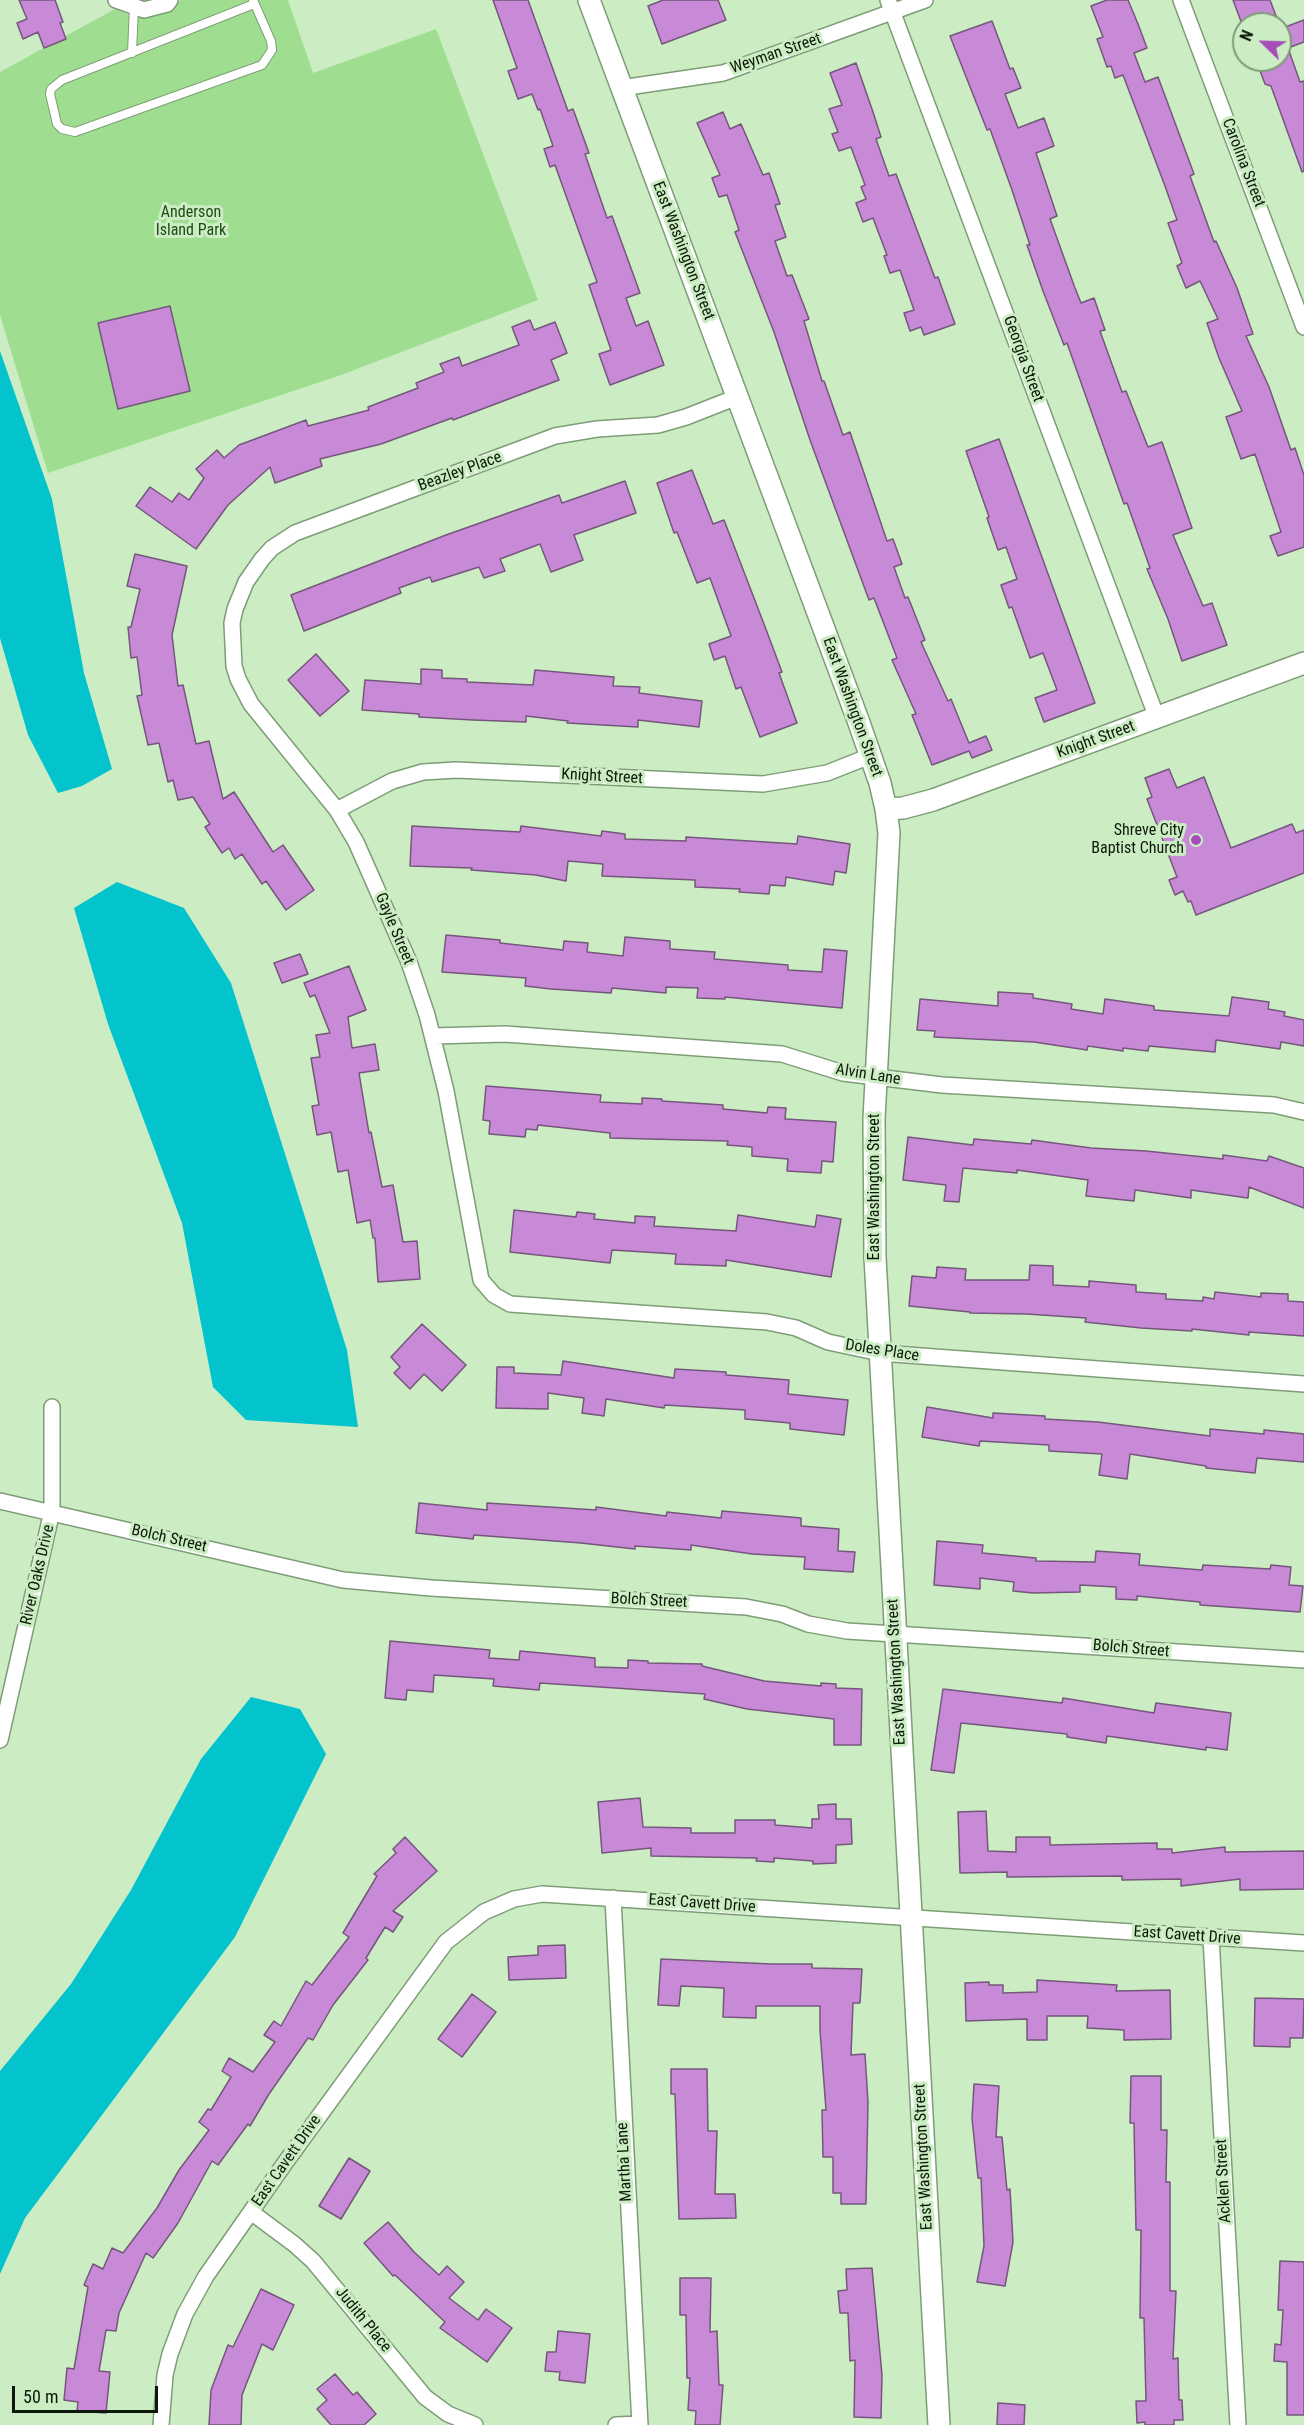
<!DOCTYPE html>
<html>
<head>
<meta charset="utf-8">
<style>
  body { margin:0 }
  #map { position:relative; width:1304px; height:2425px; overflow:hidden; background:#ccedc4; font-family:"Roboto Condensed",sans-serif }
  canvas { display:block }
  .north { position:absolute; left:1232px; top:12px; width:60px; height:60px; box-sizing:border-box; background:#ccedc4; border:2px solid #7f9879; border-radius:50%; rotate:293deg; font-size:16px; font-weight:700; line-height:24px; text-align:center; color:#0c1809 }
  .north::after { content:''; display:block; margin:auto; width:21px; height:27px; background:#a64dba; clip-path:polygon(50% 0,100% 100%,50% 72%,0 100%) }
  .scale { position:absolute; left:12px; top:2386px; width:146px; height:27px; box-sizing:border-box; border:3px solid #0c1809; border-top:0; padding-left:8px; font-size:18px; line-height:21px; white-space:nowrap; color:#0c1809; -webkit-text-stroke:4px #ccedc4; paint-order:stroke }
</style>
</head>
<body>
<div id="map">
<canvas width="1304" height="2425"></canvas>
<div class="north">N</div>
<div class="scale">50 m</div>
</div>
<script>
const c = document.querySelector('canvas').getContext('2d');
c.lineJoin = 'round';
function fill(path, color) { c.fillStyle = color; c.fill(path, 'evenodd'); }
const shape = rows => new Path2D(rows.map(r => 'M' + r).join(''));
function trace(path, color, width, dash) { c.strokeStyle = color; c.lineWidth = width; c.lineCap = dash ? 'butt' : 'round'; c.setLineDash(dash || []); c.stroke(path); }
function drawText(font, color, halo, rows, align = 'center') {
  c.font = font + ' "Roboto Condensed",sans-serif'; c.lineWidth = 6; c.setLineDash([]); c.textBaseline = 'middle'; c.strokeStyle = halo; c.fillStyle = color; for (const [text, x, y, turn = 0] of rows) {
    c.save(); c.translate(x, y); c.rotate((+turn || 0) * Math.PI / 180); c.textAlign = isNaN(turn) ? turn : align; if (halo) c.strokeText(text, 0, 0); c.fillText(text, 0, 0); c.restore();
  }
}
const green = shape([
  [181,0,288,0,313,73,436,29,538,300,341,375,48,473,0,315,0,72,115,9,128,15,149,15,166,11]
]);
const water = shape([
  [0,351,52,499,84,673,112,769,82,786,58,793,28,735,0,638],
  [117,882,184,908,231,983,347,1350,358,1427,246,1420,213,1387,182,1223,108,1024,74,908],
  [251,1697,300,1709,326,1754,235,1937,25,2218,0,2274,0,2071,71,1984,131,1890,201,1759]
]);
const building = shape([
  [19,0,55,0,63,22,60,23,66,39,44,48,38,32,23,39,17,23,27,19,19,0],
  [493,0,528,0,568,111,573,109,589,153,585,154,607,218,612,216,640,293,626,298,636,326,648,321,664,365,610,385,599,354,611,350,589,285,597,282,555,165,550,167,544,149,553,146,540,109,538,110,532,94,518,99,508,71,517,68,493,0],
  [663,0,718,0,726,20,662,44,648,6,663,0],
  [1107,0,1128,0,1138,24,1147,48,1134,53,1145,82,1158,77,1194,174,1190,176,1214,242,1216,241,1237,288,1253,334,1246,336,1269,387,1291,450,1295,448,1304,475,1304,547,1278,556,1270,536,1281,532,1255,454,1241,459,1226,417,1242,411,1219,358,1207,323,1218,319,1200,281,1186,288,1177,266,1182,263,1168,223,1177,220,1165,186,1123,75,1115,78,1111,66,1107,67,1097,39,1103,37,1091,6,1107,0],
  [1233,0,1270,0,1279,24,1242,24,1233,0],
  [1304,20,1304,42,1288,48,1300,82,1304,81,1304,171,1302,172,1271,86,1265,84,1256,60,1280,60,1280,29,1304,20],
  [992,21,1010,69,1013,68,1021,88,1005,94,1018,128,1044,118,1054,146,1036,153,1057,216,1050,219,1075,288,1081,303,1094,298,1105,330,1100,331,1122,392,1126,391,1148,447,1162,442,1192,528,1173,535,1203,606,1212,603,1227,645,1182,661,1168,619,1147,569,1150,568,1127,503,1124,504,1067,343,1064,345,1043,291,1027,245,1030,245,1012,190,990,129,987,130,950,36,992,21],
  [856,63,873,112,881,137,876,139,889,176,896,174,935,278,938,277,955,324,924,335,921,327,910,331,904,313,914,310,900,270,890,273,884,256,887,255,873,218,863,222,856,203,866,199,861,187,865,185,851,147,839,151,832,134,838,132,829,109,842,105,830,73,856,63],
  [723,112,730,129,741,124,763,175,769,173,780,204,775,205,786,237,775,241,787,276,792,275,809,319,804,321,822,381,824,381,843,435,850,432,887,541,893,539,902,564,894,567,905,598,908,597,925,640,921,642,948,701,951,699,969,743,986,736,992,750,972,758,969,751,932,765,912,715,916,714,892,660,897,658,874,598,869,600,810,440,774,332,735,232,739,230,727,195,719,197,712,178,720,175,697,123,723,112],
  [170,306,190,391,118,409,98,323,170,306],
  [530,320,534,330,555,322,567,353,551,360,559,380,453,420,452,418,381,444,320,459,322,466,275,483,270,467,228,505,196,549,136,506,150,487,172,502,179,493,189,500,204,478,196,469,217,450,224,458,239,445,306,420,308,426,369,410,368,407,418,388,416,383,444,372,440,364,459,357,462,366,519,345,512,327,530,320],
  [999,439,1095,703,1044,722,1035,698,1057,690,1043,653,1030,658,1012,607,1009,608,1001,585,1017,579,1006,547,998,550,987,518,989,517,966,451,999,439],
  [692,470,713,524,724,520,764,624,782,672,779,673,797,723,760,737,741,687,736,689,725,656,714,660,709,644,731,636,710,578,697,583,677,532,674,533,657,483,692,470],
  [625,481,636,513,574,535,583,560,551,572,540,544,500,559,505,571,484,578,479,567,432,582,430,577,399,588,401,593,304,631,291,595,446,535,559,495,562,503,625,481],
  [135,554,187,566,172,635,178,686,183,685,196,744,209,741,223,799,234,792,273,852,283,845,314,890,286,910,266,881,262,884,242,854,235,859,229,848,222,853,205,827,210,824,193,797,178,800,173,780,168,782,159,743,148,745,137,696,142,695,137,657,131,658,128,627,131,627,140,589,127,586,135,554],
  [316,654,349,691,320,716,288,680,316,654],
  [421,669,442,670,442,678,467,679,467,682,533,685,535,670,614,677,613,686,640,687,639,693,702,701,699,727,638,720,638,727,567,723,568,721,526,716,526,722,473,720,419,717,419,714,362,710,365,680,421,684,421,669],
  [1169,769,1177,788,1204,777,1231,848,1292,824,1296,833,1304,830,1304,873,1196,915,1191,901,1188,902,1183,891,1175,895,1169,880,1177,877,1147,799,1152,797,1145,778,1169,769],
  [412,826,520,832,521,826,601,836,602,831,625,834,625,839,686,841,686,837,797,844,798,836,850,844,846,873,835,871,833,885,786,877,785,886,770,885,769,894,739,892,740,889,695,887,695,880,602,876,603,864,568,861,566,881,536,875,471,870,472,868,410,866,412,826],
  [446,935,500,940,500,943,563,950,564,941,588,943,587,952,623,956,625,937,670,941,670,949,715,952,714,959,788,965,788,970,822,972,824,949,847,951,842,1008,725,997,725,999,697,998,698,988,666,987,666,993,612,988,611,993,551,989,525,986,526,978,442,972,446,935],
  [300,954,308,974,282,983,274,963,300,954],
  [349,966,366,1010,348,1017,352,1048,375,1044,379,1070,359,1073,369,1133,371,1132,382,1187,393,1185,403,1242,417,1241,420,1279,378,1282,375,1238,373,1238,370,1220,357,1223,348,1170,338,1172,331,1132,317,1135,312,1106,319,1105,311,1058,320,1057,316,1035,330,1033,315,995,310,997,304,983,349,966],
  [998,992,1033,994,1033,998,1072,1004,1071,1009,1103,1014,1105,999,1154,1006,1154,1010,1229,1016,1232,997,1269,1002,1268,1009,1285,1012,1284,1016,1304,1020,1304,1046,1281,1042,1280,1049,1216,1040,1215,1052,1149,1046,1148,1051,1123,1048,1123,1051,1088,1046,1087,1050,1034,1042,934,1037,935,1031,917,1030,920,999,998,1006,998,992],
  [486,1086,601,1095,600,1102,642,1104,642,1098,662,1099,662,1101,723,1105,723,1109,767,1113,768,1107,786,1108,785,1119,836,1122,833,1162,822,1161,821,1173,787,1171,788,1159,752,1156,752,1147,727,1145,728,1141,610,1138,610,1133,538,1125,537,1130,526,1129,525,1137,489,1134,490,1121,483,1120,486,1086],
  [908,1137,973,1145,974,1139,1031,1144,1032,1140,1091,1148,1146,1151,1223,1159,1223,1155,1267,1161,1269,1156,1304,1168,1304,1208,1249,1187,1248,1198,1191,1190,1191,1198,1135,1190,1134,1201,1086,1196,1088,1180,1017,1170,1017,1173,963,1168,959,1202,944,1201,946,1185,903,1180,908,1137],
  [514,1210,576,1217,577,1212,595,1214,594,1219,635,1223,635,1216,655,1217,654,1226,736,1231,738,1215,815,1227,817,1215,841,1219,831,1277,726,1260,726,1266,675,1264,676,1254,612,1250,610,1263,510,1252,514,1210],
  [1030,1265,1053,1266,1053,1285,1089,1287,1089,1281,1136,1285,1136,1292,1166,1294,1166,1299,1203,1301,1203,1297,1214,1299,1215,1292,1261,1297,1261,1293,1288,1294,1288,1301,1304,1302,1304,1336,1249,1332,1249,1335,1192,1329,1192,1331,1141,1328,1085,1322,1086,1318,1027,1314,970,1313,970,1312,909,1306,912,1276,936,1278,937,1267,966,1269,965,1280,1029,1280,1030,1265],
  [422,1324,466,1365,442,1391,424,1374,410,1389,394,1373,400,1367,391,1357,422,1324],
  [563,1361,674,1378,675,1369,726,1372,726,1375,789,1380,788,1394,848,1400,844,1435,790,1429,790,1423,745,1419,745,1410,665,1405,664,1408,606,1399,604,1416,582,1413,584,1398,548,1393,548,1409,496,1408,497,1367,514,1367,514,1373,561,1375,563,1361],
  [927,1407,993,1418,993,1413,1045,1416,1045,1419,1098,1422,1210,1436,1210,1429,1264,1434,1264,1430,1304,1434,1304,1462,1257,1458,1255,1473,1206,1468,1206,1466,1130,1454,1127,1479,1099,1475,1102,1454,1049,1451,1049,1445,980,1441,979,1446,922,1437,927,1407],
  [419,1503,487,1510,487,1503,596,1510,596,1507,666,1516,667,1512,721,1518,722,1511,801,1518,801,1526,839,1529,838,1551,855,1552,853,1572,804,1569,805,1557,752,1554,691,1545,691,1550,635,1546,635,1549,581,1543,474,1535,473,1539,416,1533,419,1503],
  [937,1541,983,1545,982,1553,1036,1558,1036,1561,1095,1562,1096,1551,1140,1554,1139,1565,1202,1570,1203,1565,1270,1569,1271,1565,1291,1567,1289,1585,1303,1586,1300,1612,1200,1605,1200,1602,1137,1596,1137,1600,1116,1599,1116,1587,1080,1585,1080,1592,1033,1593,1013,1591,1014,1582,980,1578,980,1589,934,1585,937,1541],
  [390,1641,490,1650,489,1658,519,1660,520,1651,595,1658,595,1667,628,1668,628,1660,648,1661,648,1663,702,1664,702,1666,764,1681,821,1686,821,1683,836,1684,836,1688,862,1689,861,1745,834,1745,834,1719,747,1709,704,1699,705,1694,540,1683,539,1690,493,1686,494,1679,434,1675,433,1692,407,1690,406,1700,385,1698,390,1641],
  [943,1689,1062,1703,1063,1698,1154,1713,1156,1703,1231,1713,1227,1750,1206,1747,1206,1750,1107,1736,1106,1743,1067,1737,1067,1734,961,1723,954,1773,931,1770,943,1689],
  [640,1798,643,1827,691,1828,691,1833,735,1833,735,1820,775,1820,775,1825,812,1828,812,1819,819,1819,818,1805,836,1804,836,1819,851,1819,852,1844,836,1845,836,1863,813,1864,813,1861,774,1858,774,1862,756,1861,757,1858,651,1856,651,1848,602,1853,598,1802,640,1798],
  [986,1811,988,1851,1016,1852,1016,1837,1050,1837,1050,1845,1157,1843,1157,1849,1172,1849,1172,1853,1225,1847,1225,1852,1304,1851,1304,1889,1240,1890,1240,1879,1181,1886,1181,1879,1122,1880,1122,1876,1007,1877,1007,1872,960,1873,958,1812,986,1811],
  [405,1837,437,1871,393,1911,403,1917,393,1932,385,1927,366,1958,368,1960,333,2005,313,2040,308,2038,269,2094,250,2126,248,2124,218,2165,212,2161,178,2223,153,2258,146,2253,119,2313,116,2331,106,2330,99,2371,110,2372,106,2413,77,2411,78,2402,64,2400,67,2368,74,2369,88,2287,84,2285,93,2264,103,2269,112,2248,123,2253,157,2208,179,2170,209,2130,199,2122,208,2109,211,2110,231,2077,222,2071,229,2058,253,2072,275,2042,264,2035,274,2021,281,2026,306,1981,312,1985,349,1937,343,1933,377,1876,374,1874,396,1853,393,1849,405,1837],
  [565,1945,566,1978,509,1980,508,1957,538,1955,538,1946,565,1945],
  [661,1959,771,1964,812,1964,812,1968,862,1969,860,2003,853,2003,851,2055,865,2054,868,2102,866,2204,841,2204,841,2193,833,2193,833,2157,823,2157,822,2110,826,2110,820,2030,820,2006,756,2006,756,2018,723,2017,724,1988,681,1986,679,2006,658,2005,661,1959],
  [1037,1980,1117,1985,1116,1991,1170,1990,1171,2039,1124,2040,1124,2030,1087,2028,1088,2016,1047,2016,1047,2040,1027,2040,1027,2019,966,2021,965,1983,989,1982,989,1985,1003,1985,1003,1993,1037,1992,1037,1980],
  [472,1994,496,2012,462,2057,438,2039,472,1994],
  [1255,1998,1304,1999,1303,2038,1290,2038,1290,2047,1254,2046,1255,1998],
  [671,2069,707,2069,708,2131,717,2131,715,2194,735,2194,736,2218,679,2219,675,2094,671,2094,671,2069],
  [1131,2076,1161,2076,1161,2130,1167,2130,1166,2182,1170,2182,1170,2291,1176,2291,1173,2359,1178,2358,1179,2400,1182,2400,1183,2420,1174,2420,1174,2425,1145,2425,1145,2422,1137,2423,1136,2401,1146,2401,1144,2318,1140,2318,1141,2230,1136,2230,1134,2123,1130,2123,1131,2076],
  [974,2084,999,2086,996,2137,1002,2137,1007,2190,1010,2189,1013,2242,1005,2286,977,2282,984,2246,981,2178,978,2178,972,2118,974,2084],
  [349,2158,370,2171,341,2219,319,2206,349,2158],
  [388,2222,414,2252,439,2275,447,2266,464,2282,449,2298,478,2320,486,2309,512,2328,487,2362,440,2328,445,2322,395,2275,393,2276,364,2243,388,2222],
  [1280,2261,1304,2262,1304,2415,1287,2415,1287,2362,1274,2361,1275,2344,1281,2345,1283,2310,1278,2310,1280,2261],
  [872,2268,882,2375,881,2418,854,2417,855,2360,850,2361,848,2313,840,2313,838,2291,847,2290,846,2269,872,2268],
  [680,2278,711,2278,710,2332,717,2331,719,2385,723,2385,720,2425,695,2425,696,2411,688,2410,690,2378,687,2378,686,2315,680,2315,680,2278],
  [261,2289,294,2305,273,2350,262,2344,242,2395,241,2425,209,2425,211,2390,228,2345,233,2347,261,2289],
  [558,2331,590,2334,585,2383,559,2380,560,2372,545,2371,547,2352,556,2352,558,2331],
  [335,2374,353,2395,357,2392,376,2414,364,2425,331,2425,317,2409,327,2400,317,2389,335,2374],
  [998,2403,1025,2405,1024,2425,997,2425,998,2403]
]);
const lane = shape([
  [253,0,271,41,272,50,262,65,75,132,62,129,57,124,50,94,51,89,62,80,254,4],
  [132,53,134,7]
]);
const street = shape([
  [116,0,144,10,167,4,170,0],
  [888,0,1157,718],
  [1181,0,1304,327],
  [621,88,723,73,925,0],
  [737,397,686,417,658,425,597,429,555,436,295,533,272,548,262,559,246,582,235,609,232,623,234,666,238,679,251,704,337,810,356,842,409,962,427,1015,446,1091,481,1280,494,1295,510,1304,767,1322,796,1328,828,1342,880,1353,1304,1384],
  [337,810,392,781,423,772,456,770,763,784,827,773,870,756],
  [433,1036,505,1034,782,1054,843,1073,942,1085,1274,1105,1304,1112],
  [0,1501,343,1580,431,1588,746,1607,782,1614,808,1624,847,1631,1304,1660],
  [0,1740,52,1511,52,1407],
  [613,1898,640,2425],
  [1211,1937,1238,2425],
  [251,2212,294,2244,313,2261,425,2397,448,2414,475,2425],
  [161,2425,165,2375,170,2354,185,2314,206,2276,285,2163,446,1942,484,1912,514,1899,542,1894,1304,1943],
  [616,2425,640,2424]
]);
const secondary = shape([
  [589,0,858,720,880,783,886,809,889,833,874,1119,875,1257,939,2425],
  [886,809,903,808,933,800,1304,663]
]);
const markers = [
  [1196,840,6,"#a64dba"]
];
const streetNames = [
  ["Weyman Street",776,54,-19],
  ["Carolina Street",1243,163,69],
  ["East Washington Street",683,251,69],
  ["Georgia Street",1023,359,70],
  ["Beazley Place",460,472,-20],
  ["East Washington Street",852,707,70],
  ["Knight Street",1096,740,-20],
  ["Knight Street",602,777,3],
  ["Gayle Street",394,929,67],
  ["Alvin Lane",868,1075,9],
  ["East Washington Street",875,1187,-90],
  ["Doles Place",882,1351,9],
  ["Bolch Street",169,1539,13],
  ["River Oaks Drive",38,1575,-77],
  ["Bolch Street",649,1601,3],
  ["Bolch Street",1131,1649,5],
  ["East Washington Street",897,1672,-93],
  ["East Cavett Drive",702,1904,4],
  ["East Cavett Drive",1187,1936,4],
  ["East Washington Street",924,2157,-93],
  ["East Cavett Drive",287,2161,-55],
  ["Martha Lane",625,2162,-93],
  ["Acklen Street",1224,2181,-93],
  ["Judith Place",363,2320,51]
];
const parkNames = [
  ["Anderson",191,213],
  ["Island Park",191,231]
];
const poiNames = [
  ["Shreve City",1184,831],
  ["Baptist Church",1184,849]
];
fill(green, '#9fdd91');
fill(water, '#03c4cc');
fill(building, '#c88ad6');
trace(building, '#74577b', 1.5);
trace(lane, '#7e9d77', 10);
trace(street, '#7e9d77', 18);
trace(secondary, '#7e9d77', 24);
trace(lane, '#fff', 8);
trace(street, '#fff', 15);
trace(secondary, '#fff', 21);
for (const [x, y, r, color] of markers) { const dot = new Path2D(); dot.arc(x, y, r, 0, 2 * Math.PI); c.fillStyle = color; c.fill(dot); trace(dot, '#ccedc4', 2); }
drawText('16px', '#0c1809', '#ccedc4', streetNames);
drawText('16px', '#204a16', '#ccedc4', parkNames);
drawText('16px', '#0c1809', '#ccedc4', poiNames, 'right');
</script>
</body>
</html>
